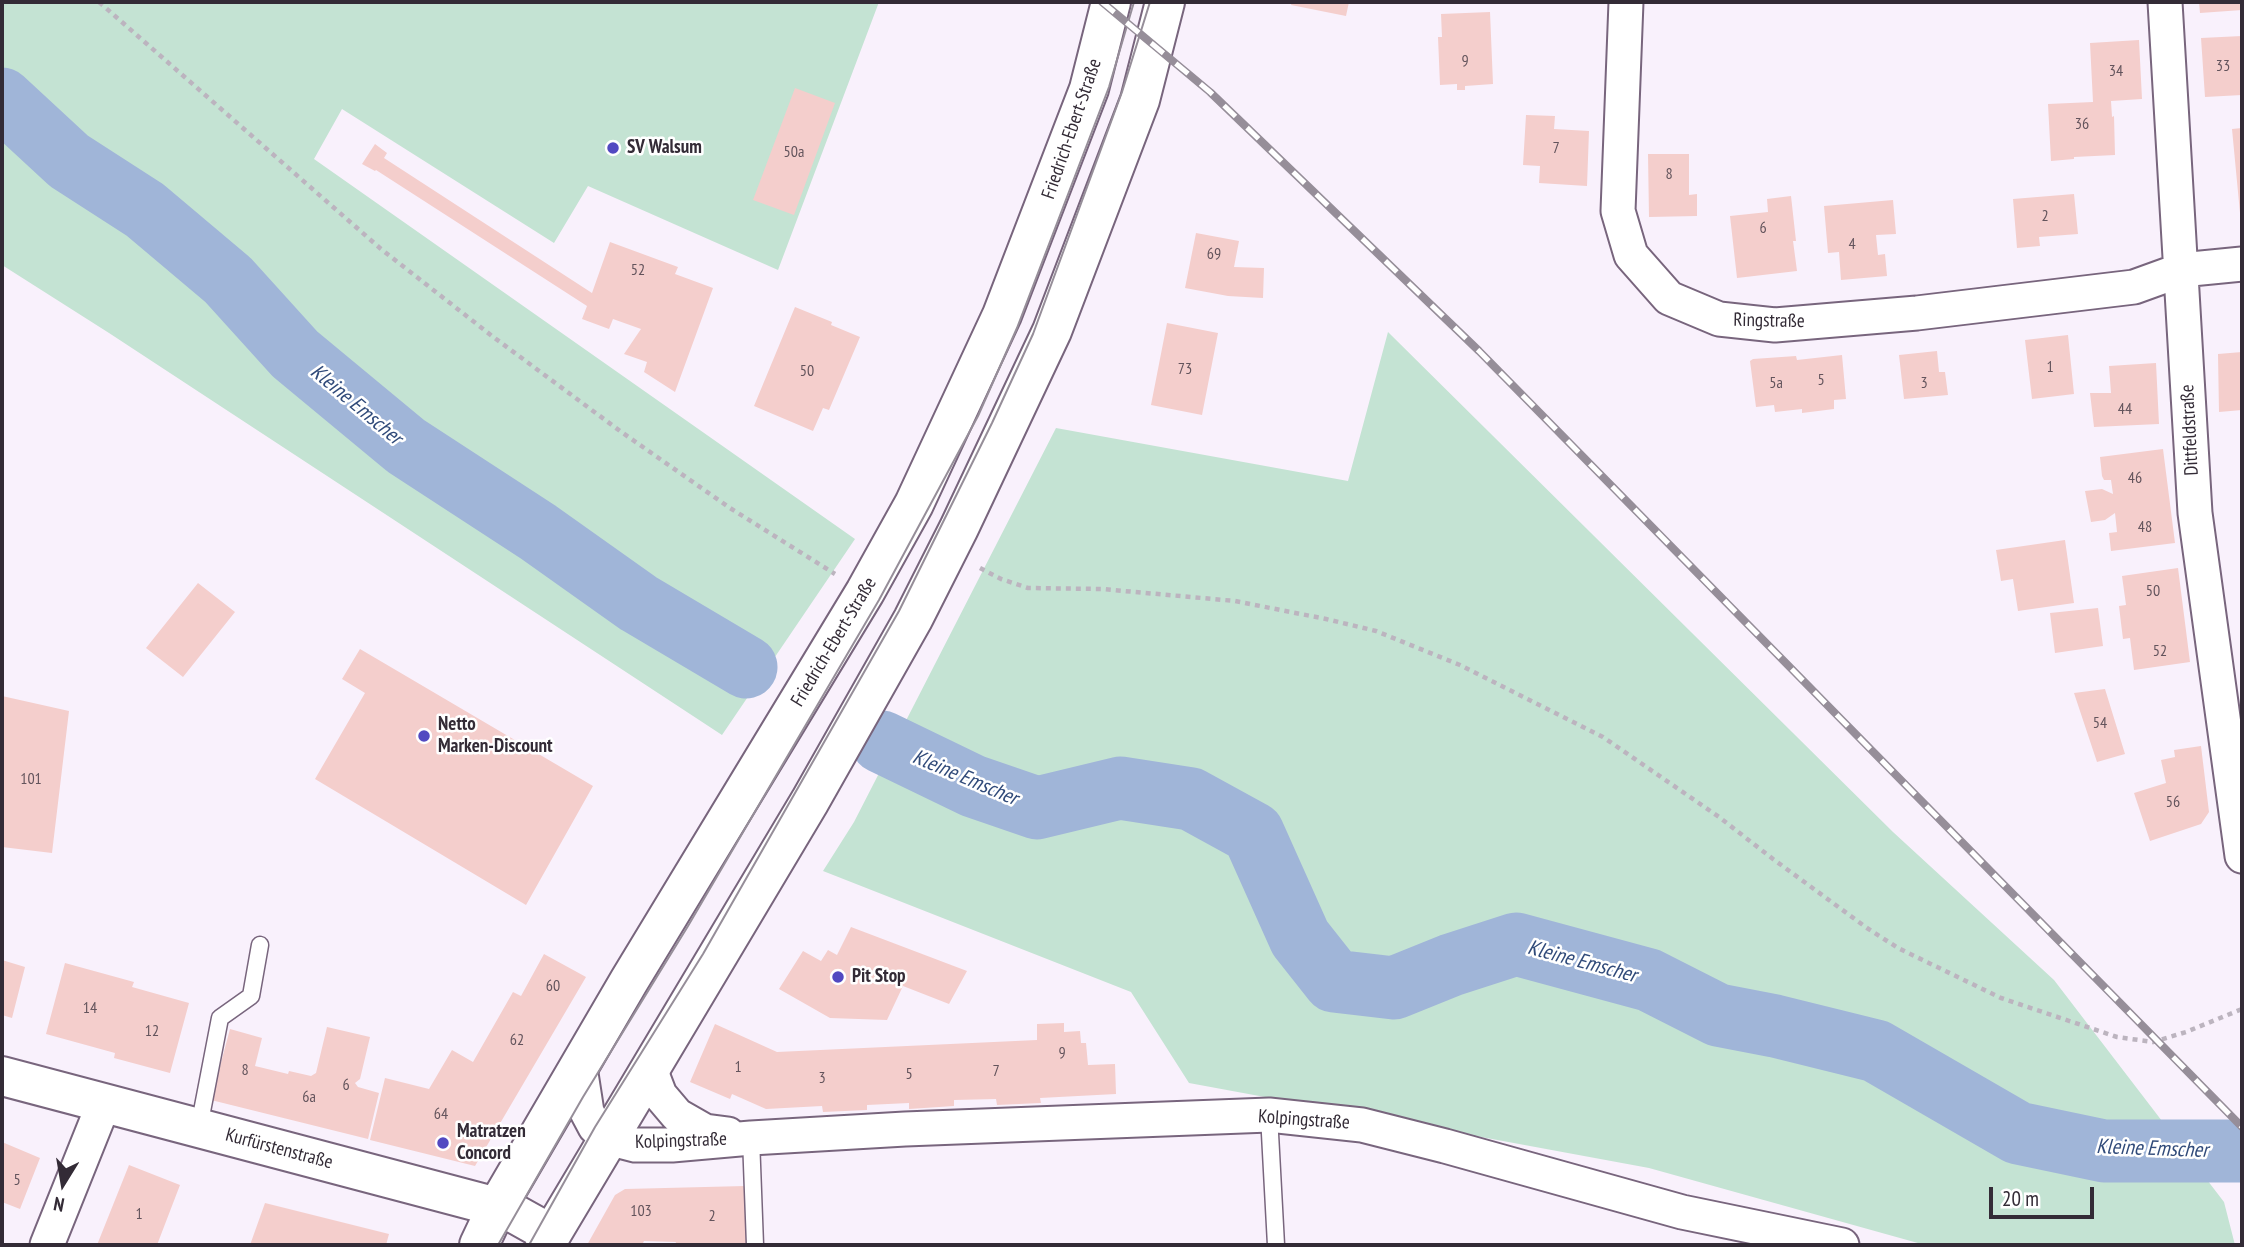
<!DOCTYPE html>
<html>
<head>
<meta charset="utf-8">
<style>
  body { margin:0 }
  #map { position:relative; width:2244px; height:1247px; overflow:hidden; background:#f9f1fc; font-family:"PT Sans Narrow",sans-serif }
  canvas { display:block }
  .frame { position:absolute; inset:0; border:4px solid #332b36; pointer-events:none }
  .north { position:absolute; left:28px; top:1149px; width:70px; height:70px; -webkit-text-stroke:5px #fff; paint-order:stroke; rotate:191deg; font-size:19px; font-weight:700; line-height:28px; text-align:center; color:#332b36 }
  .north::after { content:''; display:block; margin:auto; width:24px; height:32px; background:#332b36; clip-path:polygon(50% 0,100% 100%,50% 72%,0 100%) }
  .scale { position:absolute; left:1989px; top:1187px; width:105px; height:32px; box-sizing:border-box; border:4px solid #332b36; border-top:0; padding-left:9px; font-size:21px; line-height:24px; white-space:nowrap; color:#332b36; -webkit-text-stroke:5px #fff; paint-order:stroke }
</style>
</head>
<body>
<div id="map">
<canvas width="2244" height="1247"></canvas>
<div class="frame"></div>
<div class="north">N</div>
<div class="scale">20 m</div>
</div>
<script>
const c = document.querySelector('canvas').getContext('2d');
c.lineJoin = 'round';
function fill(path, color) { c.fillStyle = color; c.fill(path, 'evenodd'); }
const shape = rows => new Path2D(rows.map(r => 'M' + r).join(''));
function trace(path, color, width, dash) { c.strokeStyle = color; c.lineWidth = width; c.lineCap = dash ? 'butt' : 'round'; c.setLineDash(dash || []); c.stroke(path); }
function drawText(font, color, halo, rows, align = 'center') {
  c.font = font + ' "PT Sans Narrow",sans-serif'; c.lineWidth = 5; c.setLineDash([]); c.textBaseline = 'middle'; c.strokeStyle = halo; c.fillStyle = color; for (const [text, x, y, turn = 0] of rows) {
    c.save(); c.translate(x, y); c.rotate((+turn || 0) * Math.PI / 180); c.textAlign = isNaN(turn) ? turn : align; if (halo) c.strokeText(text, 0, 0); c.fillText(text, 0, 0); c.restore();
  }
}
const green = shape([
  [2,2,879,2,778,270,588,186,554,243,342,109,314,159,855,539,722,735,109,333,2,265],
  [1388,332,1893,832,2054,980,2224,1202,2235,1245,1925,1245,1649,1168,1189,1083,1131,992,823,871,854,822,1056,428,1348,481]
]);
const river = shape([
  [2,99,69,161,145,210,228,280,295,354,406,446,538,532,638,603,746,667],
  [882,742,973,786,1037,808,1120,788,1191,799,1253,833,1300,938,1334,981,1394,988,1451,965,1516,944,1649,980,1718,1015,1775,1026,1876,1051,2018,1133,2104,1151,2242,1151]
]);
const building = shape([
  [1292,2,1349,2,1346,16,1291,5],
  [2199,2,2242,2,2242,10,2200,13],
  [1490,12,1493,84,1465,86,1465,90,1457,90,1457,84,1440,85,1438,37,1442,37,1441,14],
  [2242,36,2242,95,2205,97,2201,38],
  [2139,40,2142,99,2111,101,2112,117,2114,116,2115,155,2074,157,2074,159,2051,161,2048,104,2093,102,2090,43],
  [795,88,835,103,794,215,753,200],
  [1526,115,1555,116,1554,129,1589,131,1587,186,1539,183,1540,166,1523,165],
  [2242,128,2242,213,2240,213,2232,129],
  [375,144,387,153,384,158,592,293,610,242,678,267,675,274,713,288,675,392,644,372,647,362,624,354,641,329,613,319,609,329,582,319,587,306,376,170,375,171,362,164],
  [1648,154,1689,154,1689,195,1697,194,1697,216,1649,217],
  [2074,194,2078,234,2039,237,2040,246,2017,248,2013,199],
  [1791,196,1796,241,1793,241,1797,271,1737,278,1730,216,1768,212,1767,199],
  [1893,200,1896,234,1876,235,1878,255,1885,254,1887,276,1841,280,1839,252,1828,253,1824,206],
  [1196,233,1239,241,1234,267,1264,268,1263,298,1228,296,1185,288],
  [795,307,832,322,831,325,860,337,829,410,823,408,813,431,754,406],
  [1167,323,1218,333,1202,415,1151,405],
  [2068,335,2074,394,2032,399,2025,340],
  [1937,351,1939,372,1945,372,1948,395,1904,399,1899,355],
  [2242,352,2242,410,2219,412,2218,354],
  [1842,355,1846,399,1834,400,1834,409,1802,413,1802,409,1775,412,1774,405,1756,407,1750,361,1753,359,1796,356,1797,360],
  [2156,363,2159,424,2094,427,2090,393,2111,393,2109,366],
  [2163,449,2175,543,2111,551,2109,533,2117,532,2115,513,2105,520,2091,522,2085,491,2102,489,2113,494,2111,480,2104,480,2102,476,2100,457],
  [2065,540,2074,603,2018,611,2013,579,2001,581,1996,550],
  [2178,568,2190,662,2134,670,2130,638,2123,639,2121,623,2119,606,2126,605,2122,576],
  [198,583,235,612,183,677,146,648],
  [2098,608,2103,646,2055,653,2050,613],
  [360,649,593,786,526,905,315,779,365,693,342,679],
  [2105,689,2125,754,2097,762,2074,693],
  [2,696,69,711,52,853,2,847],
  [2201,746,2209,812,2201,824,2150,841,2134,793,2166,783,2161,760,2175,757,2174,750],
  [851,927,967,971,949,1004,903,986,887,1020,830,1018,779,989,803,951,821,961,828,950,837,955],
  [544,954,586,977,475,1166,370,1140,385,1078,429,1089,452,1050,473,1062,513,992,521,996],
  [2,960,25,967,12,1018,2,1015],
  [65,963,134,982,132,987,189,1003,170,1073,114,1058,115,1053,46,1034],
  [1064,1023,1064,1032,1080,1031,1081,1043,1086,1043,1088,1065,1115,1064,1116,1094,1040,1098,1041,1103,997,1105,996,1099,954,1100,954,1106,909,1109,909,1103,867,1105,867,1110,823,1112,822,1106,766,1109,732,1094,730,1099,690,1082,715,1024,777,1052,1037,1040,1037,1024],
  [327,1027,370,1037,360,1079,355,1083,358,1087,379,1093,368,1139,211,1100,230,1029,262,1038,255,1066,288,1074,289,1071,311,1076,316,1073],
  [2,1142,40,1158,20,1209,2,1202],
  [129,1165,180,1185,157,1245,97,1245],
  [745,1186,748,1245,675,1245,676,1242,644,1241,642,1245,587,1245,615,1195,625,1189],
  [265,1203,389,1234,386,1245,250,1245]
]);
const path = shape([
  [99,2,381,249,492,336,620,431,730,508,835,574],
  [980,568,1001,579,1028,588,1102,589,1235,601,1326,619,1376,631,1460,665,1603,737,1719,817,1773,859,1867,928,1898,948,2001,998,2117,1037,2153,1042,2186,1032,2242,1009]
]);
const service = shape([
  [1269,1115,1276,1245],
  [199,1127,220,1018,251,996,260,945],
  [751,1138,755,1245]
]);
const minor = shape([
  [1626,2,1618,211,1631,255,1669,298,1719,319,1775,325,1917,313,2134,287,2181,270,2242,264],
  [2165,2,2195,513,2242,856],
  [580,1067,587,1112,595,1127,608,1138,635,1145,672,1145,751,1138,905,1129,1269,1115,1362,1125,1445,1146,1682,1212,1842,1245],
  [650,1069,660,1095,677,1115,705,1131,728,1134],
  [47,1245,104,1103]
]);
const tertiary = shape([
  [2,1076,497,1207,515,1214,551,1234]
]);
const secondary = shape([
  [479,1245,497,1207,629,981,865,592,914,504,1002,315,1089,89,1111,2],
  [545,1245,810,801,913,619,959,528,1052,331,1140,100,1165,2]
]);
const tram = shape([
  [498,1245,583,1097,688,926,879,600,978,416,1017,328,1109,87,1134,2],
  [529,1245,595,1127,703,954,899,611,992,423,1033,334,1122,92,1150,2]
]);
const rail = shape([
  [1102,2,1210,92,1479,351,2242,1127]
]);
const markers = [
  [613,148,7,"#5249c1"],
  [424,736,7,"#5249c1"],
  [838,977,7,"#5249c1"],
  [443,1143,7,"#5249c1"]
];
const numberNames = [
  ["9",1465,61],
  ["33",2223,66],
  ["34",2116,71],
  ["36",2082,124],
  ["7",1556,148],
  ["50a",794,152],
  ["8",1669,174],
  ["2",2045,216],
  ["6",1763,228],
  ["4",1852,244],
  ["69",1214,254],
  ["52",638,270],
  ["1",2050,367],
  ["73",1185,369],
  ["50",807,371],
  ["5",1821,380],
  ["5a",1776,383],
  ["3",1924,383],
  ["44",2125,409],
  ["46",2135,478],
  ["48",2145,527],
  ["50",2153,591],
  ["52",2160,651],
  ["54",2100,723],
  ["101",31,779],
  ["56",2173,802],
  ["60",553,986],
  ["14",90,1008],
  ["12",152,1031],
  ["62",517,1040],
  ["9",1062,1053],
  ["1",738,1067],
  ["8",245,1070],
  ["7",996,1071],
  ["5",909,1074],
  ["3",822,1078],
  ["6",346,1085],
  ["6a",309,1097],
  ["64",441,1114],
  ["5",17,1180],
  ["103",641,1211],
  ["1",139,1214],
  ["2",712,1216]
];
const streetNames = [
  ["Friedrich-Ebert-Straße",1072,129,-71],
  ["Ringstraße",1769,321,1],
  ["Dittfeldstraße",2190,430,-93],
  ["Friedrich-Ebert-Straße",834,642,-59],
  ["Kolpingstraße",1304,1120,4],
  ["Kolpingstraße",681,1141,-2],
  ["Kurfürstenstraße",279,1149,15]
];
const poiNames = [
  ["SV Walsum",627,148],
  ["Netto",438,725],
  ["Marken-Discount",438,747],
  ["Pit Stop",852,977],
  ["Matratzen",457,1132],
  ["Concord",457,1154]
];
const waterNames = [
  ["Kleine Emscher",356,405,40],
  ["Kleine Emscher",965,778,23],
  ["Kleine Emscher",1582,962,15],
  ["Kleine Emscher",2152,1149,2]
];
fill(green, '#c4e3d3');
trace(river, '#a0b5d8', 63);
fill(building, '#f4cecc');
trace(service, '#78657d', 19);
trace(minor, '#78657d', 37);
trace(tertiary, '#78657d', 42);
trace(secondary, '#78657d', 42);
trace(path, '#bcb4bf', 4.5, [5, 5]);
trace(service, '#fff', 16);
trace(minor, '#fff', 33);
trace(tertiary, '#fff', 38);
trace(secondary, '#fff', 38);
trace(tram, '#968e99', 2);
trace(rail, '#968e99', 8);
trace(rail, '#fff', 5, [16]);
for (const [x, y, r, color] of markers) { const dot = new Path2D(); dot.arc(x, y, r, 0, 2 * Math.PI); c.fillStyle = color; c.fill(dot); trace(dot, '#fff', 2.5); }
drawText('16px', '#63545c', null, numberNames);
drawText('19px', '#332b36', '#fff', streetNames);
drawText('bold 19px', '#332b36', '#fff', poiNames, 'left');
drawText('italic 21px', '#314b7a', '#fff', waterNames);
</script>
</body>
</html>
